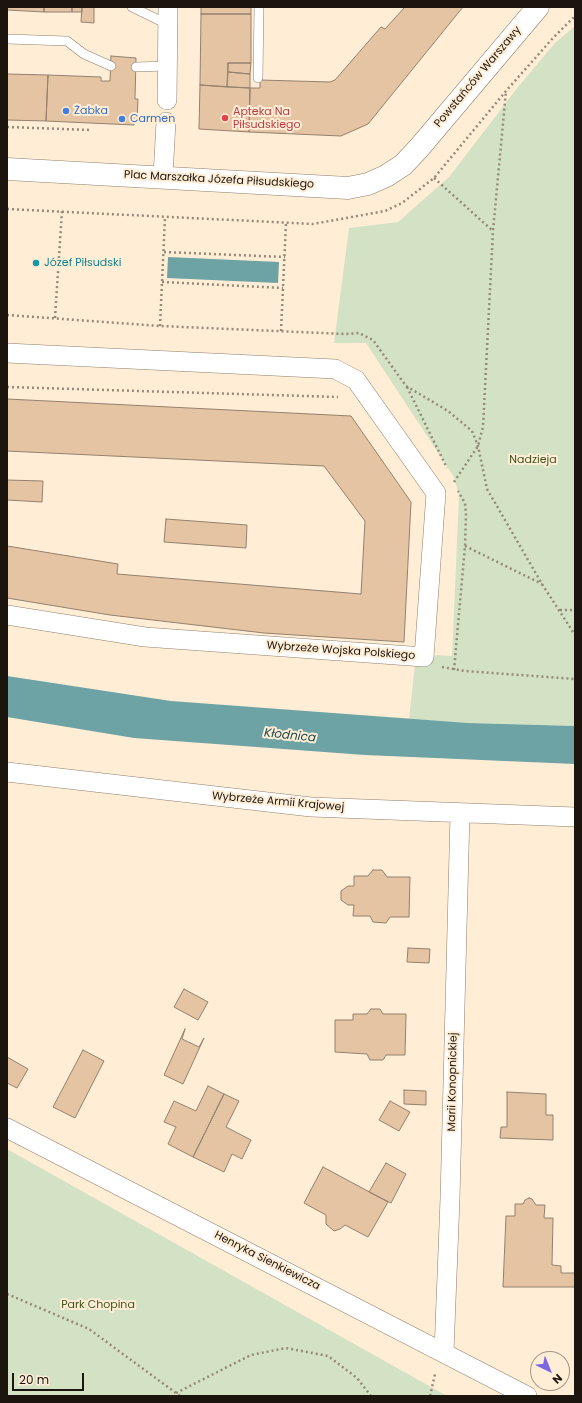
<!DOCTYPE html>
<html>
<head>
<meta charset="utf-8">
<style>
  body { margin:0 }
  #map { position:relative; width:582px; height:1403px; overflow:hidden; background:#ffedd6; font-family:Poppins,sans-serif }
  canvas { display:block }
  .frame { position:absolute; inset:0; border:8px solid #1b150d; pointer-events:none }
  .north { position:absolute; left:530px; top:1351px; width:40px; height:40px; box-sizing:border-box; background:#ffedd6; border:1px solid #a49786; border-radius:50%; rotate:137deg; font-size:11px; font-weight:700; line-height:16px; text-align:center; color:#1b150d }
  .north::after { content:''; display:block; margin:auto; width:14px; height:18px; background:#7c67e2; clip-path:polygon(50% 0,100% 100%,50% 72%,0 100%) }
  .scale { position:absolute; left:12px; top:1373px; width:72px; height:18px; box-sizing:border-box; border:2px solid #1b150d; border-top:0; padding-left:5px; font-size:12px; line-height:14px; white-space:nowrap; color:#1b150d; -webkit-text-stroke:3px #ffedd6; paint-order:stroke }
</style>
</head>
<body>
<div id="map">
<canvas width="582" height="1403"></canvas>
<div class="frame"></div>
<div class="north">N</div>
<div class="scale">20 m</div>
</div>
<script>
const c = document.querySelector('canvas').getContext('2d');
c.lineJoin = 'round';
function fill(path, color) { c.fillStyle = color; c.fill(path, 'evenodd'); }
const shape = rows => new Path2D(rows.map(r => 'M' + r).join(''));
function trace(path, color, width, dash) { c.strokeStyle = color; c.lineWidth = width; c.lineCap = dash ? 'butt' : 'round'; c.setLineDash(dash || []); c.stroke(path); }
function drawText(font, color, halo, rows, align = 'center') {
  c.font = font + ' Poppins,sans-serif'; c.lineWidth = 4; c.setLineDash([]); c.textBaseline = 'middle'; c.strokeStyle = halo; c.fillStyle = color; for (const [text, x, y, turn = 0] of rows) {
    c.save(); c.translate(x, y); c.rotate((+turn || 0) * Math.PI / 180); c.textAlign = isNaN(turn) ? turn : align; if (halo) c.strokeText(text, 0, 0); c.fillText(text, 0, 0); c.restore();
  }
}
const green = shape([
  [575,26,575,726,468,723,409,719,415,665,436,655,452,656,459,496,454,477,366,343,334,343,349,228,398,222,449,177,518,87,555,43],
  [7,1149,447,1396,7,1396]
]);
const water = shape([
  [168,257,279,262,278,283,167,278],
  [7,676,171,701,468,723,575,726,575,764,365,755,134,738,7,717]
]);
const building = shape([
  [7,7,44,7,44,12,7,10,7,7],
  [44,7,72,7,72,12,44,12,44,7],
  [72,7,82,7,82,12,72,12,72,7],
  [82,7,94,7,94,23,81,22,82,7],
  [201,7,251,7,251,14,201,14,201,7],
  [405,7,463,7,368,124,341,136,249,132,250,88,260,88,260,80,330,82,335,80,381,27,385,29,405,7],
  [201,14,251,14,251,63,228,63,227,87,200,85,201,14],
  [111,56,136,58,135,99,138,99,137,120,135,120,134,125,46,121,48,75,101,77,101,81,110,81,111,56],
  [228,63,251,63,250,74,228,72,228,63],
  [228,72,250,74,250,88,227,87,228,72],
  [7,74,48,75,46,121,7,120,7,74],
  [200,85,250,88,249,132,199,129,200,85],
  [7,399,351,416,411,502,404,642,264,633,110,615,7,598,7,546,118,564,117,574,361,594,365,521,324,466,7,451,7,399],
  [7,480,43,481,42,502,7,500,7,480],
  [166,519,247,525,246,548,164,542,166,519],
  [373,870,382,870,387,877,410,877,409,917,390,917,386,923,373,922,370,916,353,916,354,905,348,905,341,900,341,891,348,886,354,886,354,876,368,876,373,870],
  [408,948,430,949,429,963,407,962,408,948],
  [184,989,208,1002,198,1020,174,1007,184,989],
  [371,1009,380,1009,383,1014,406,1014,405,1055,386,1055,383,1060,370,1060,367,1054,335,1052,335,1020,353,1020,353,1014,367,1014,371,1009],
  [185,1029,182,1039,199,1047,204,1038,183,1084,164,1075,185,1029],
  [83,1050,104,1061,75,1118,53,1107,83,1050],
  [7,1057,28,1069,17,1088,7,1083,7,1057],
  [208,1086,224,1094,193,1157,168,1144,176,1127,164,1122,174,1101,196,1111,208,1086],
  [404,1090,426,1091,426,1105,404,1104,404,1090],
  [507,1092,546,1094,546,1115,553,1115,553,1140,500,1138,501,1127,507,1127,507,1092],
  [224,1094,239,1101,226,1127,251,1140,242,1159,232,1154,224,1172,193,1157,224,1094],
  [390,1101,410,1112,399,1131,379,1120,390,1101],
  [386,1163,406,1174,391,1203,369,1192,386,1163],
  [323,1167,388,1202,368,1237,345,1225,340,1229,334,1231,326,1224,326,1215,304,1203,323,1167],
  [529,1198,532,1199,536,1205,545,1205,544,1218,553,1218,552,1265,561,1266,561,1273,575,1273,575,1287,503,1287,506,1216,515,1216,515,1204,523,1204,525,1200,529,1198]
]);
const path = shape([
  [7,127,91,130],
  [434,178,493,231],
  [7,209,313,224,385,211,402,203,434,178,506,91,553,38,575,16],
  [164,252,285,257],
  [162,282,283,288],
  [7,315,160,326,345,334,359,333,373,340,406,386,448,411,472,431,478,446,487,489,542,584,575,635],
  [55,318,62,211],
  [160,326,165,217],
  [281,331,286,223],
  [7,387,338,397],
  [407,387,447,468],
  [454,482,478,446,483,427,493,231,506,91],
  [465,546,542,584],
  [560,610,575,610],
  [442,667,465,671,575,679],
  [454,670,465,546,466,514,465,503,458,491],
  [7,1294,89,1329,180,1396],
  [176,1393,251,1355,286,1348,328,1356,357,1378,371,1396],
  [430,1396,435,1374]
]);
const service = shape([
  [132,7,167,24],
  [7,39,67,41,84,54,111,66],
  [136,67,166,66],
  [258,78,259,7]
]);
const minor = shape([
  [167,100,168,7],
  [163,176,166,122],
  [7,353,335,369,356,380,436,493,424,657,145,637,7,615],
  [7,772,311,807,575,817],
  [7,1128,527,1396],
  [444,1352,450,1199,460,813]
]);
const tertiary = shape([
  [7,169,348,188,368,184,386,176,403,165,419,148,538,7]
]);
const markers = [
  [66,111,4,"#3f7fe0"],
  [225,118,4,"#e0444e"],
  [122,119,4,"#3f7fe0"],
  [36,263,4,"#0f9aa8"]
];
const streetNames = [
  ["Powstańców Warszawy",478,77,-50],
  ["Plac Marszałka Józefa Piłsudskiego",219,180,3],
  ["Wybrzeże Wojska Polskiego",341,651,4],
  ["Wybrzeże Armii Krajowej",278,802,5],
  ["Marii Konopnickiej",453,1082,-89],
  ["Henryka Sienkiewicza",267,1261,27]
];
const shopNames = [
  ["Żabka",74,111],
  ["Carmen",130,119]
];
const healthNames = [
  ["Apteka Na",233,112],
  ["Piłsudskiego",233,125]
];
const cultureNames = [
  ["Józef Piłsudski",44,263]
];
const parkNames = [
  ["Nadzieja",533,460],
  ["Park Chopina",98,1305]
];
const waterNames = [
  ["Kłodnica",290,736,6]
];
fill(green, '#d3e2c5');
fill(water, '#6da3a5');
fill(building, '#e4c4a2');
trace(building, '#94816e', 1);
trace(service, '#8e7f6a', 10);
trace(minor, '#8e7f6a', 20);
trace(tertiary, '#8e7f6a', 23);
trace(path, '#958979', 2.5, [2, 3]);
trace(service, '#fff', 9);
trace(minor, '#fff', 19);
trace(tertiary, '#fff', 22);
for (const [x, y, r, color] of markers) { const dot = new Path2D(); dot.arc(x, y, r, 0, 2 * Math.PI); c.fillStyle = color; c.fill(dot); trace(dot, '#ffedd6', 1.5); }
drawText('11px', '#1b150d', '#ffedd6', streetNames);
drawText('11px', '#366cbe', '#ffedd6', shopNames, 'left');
drawText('11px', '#be3a42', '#ffedd6', healthNames, 'left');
drawText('11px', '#0d838f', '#ffedd6', cultureNames, 'left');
drawText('11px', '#3c541c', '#ffedd6', parkNames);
drawText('italic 12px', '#1b4d4f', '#ffedd6', waterNames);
</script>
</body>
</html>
